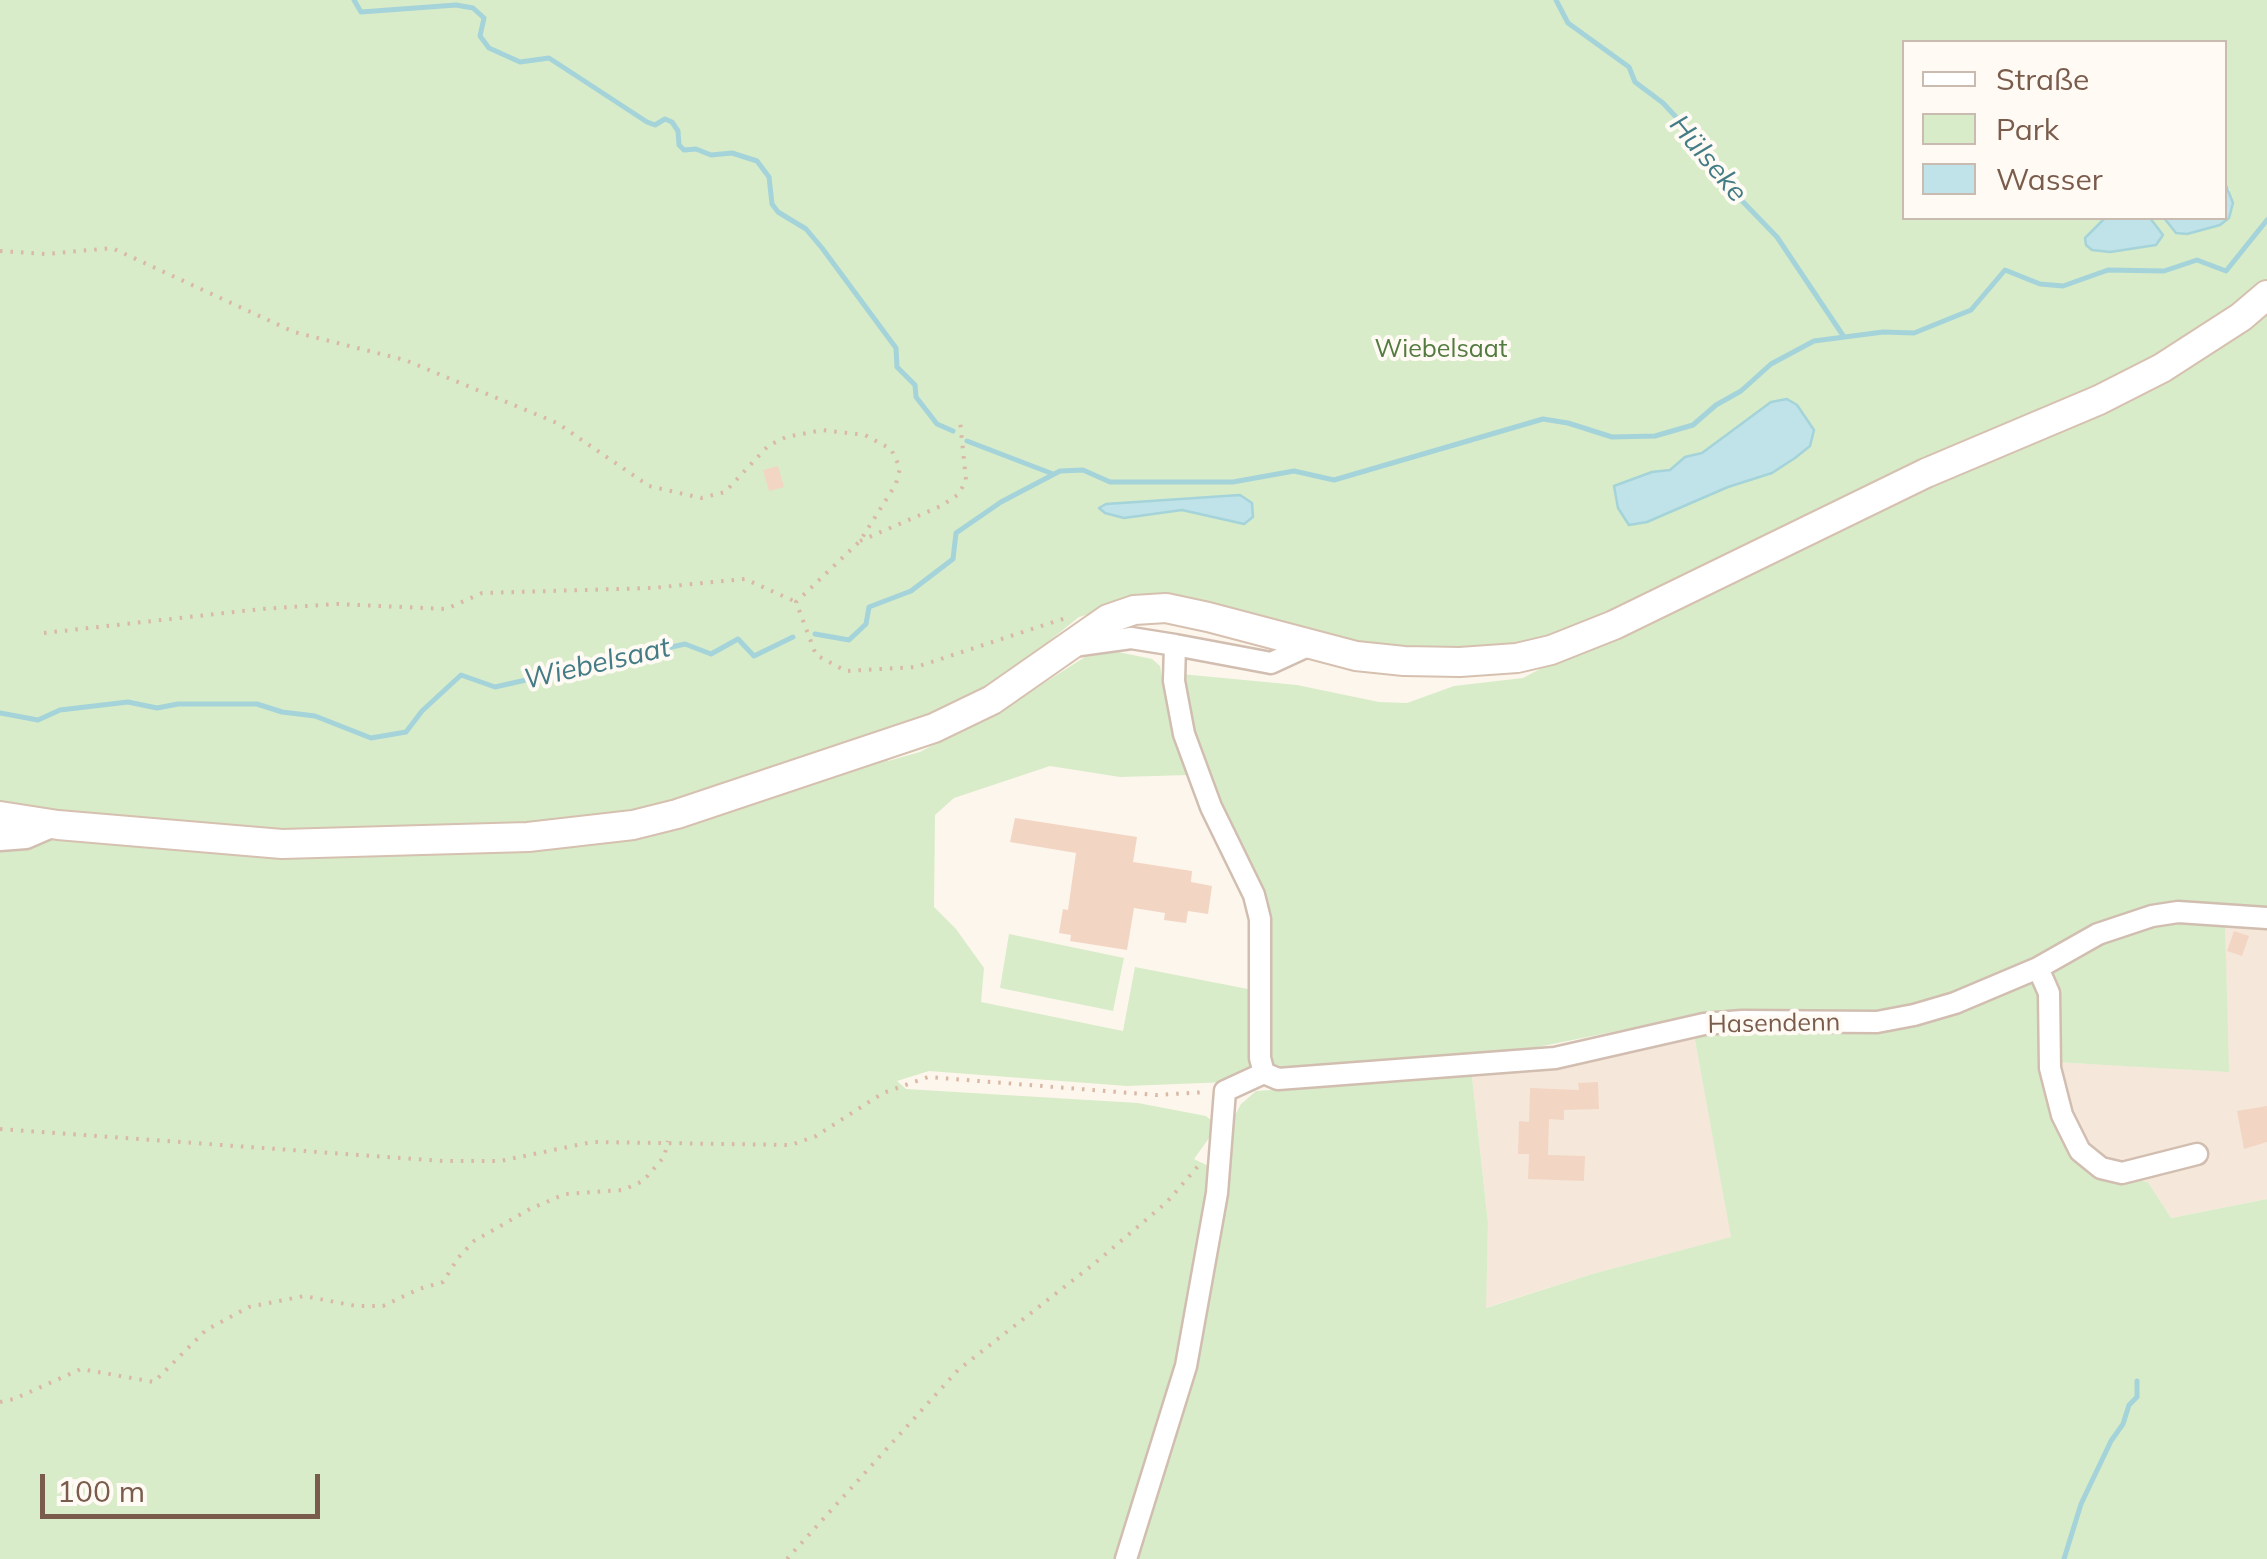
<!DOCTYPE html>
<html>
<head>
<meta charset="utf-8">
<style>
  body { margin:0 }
  #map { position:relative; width:2267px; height:1559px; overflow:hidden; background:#fdf6ec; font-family:Mulish,sans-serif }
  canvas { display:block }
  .legend { position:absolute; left:1902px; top:40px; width:325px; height:180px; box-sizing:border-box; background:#fffaf3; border:2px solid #cabbb1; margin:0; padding:12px 18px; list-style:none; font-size:30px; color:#7a5c4d }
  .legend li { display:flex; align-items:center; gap:20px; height:50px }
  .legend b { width:50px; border:2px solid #cabbb1 }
  .scale { position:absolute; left:40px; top:1474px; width:280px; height:45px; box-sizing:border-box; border:5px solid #7a5c4d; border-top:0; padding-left:12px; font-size:30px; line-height:35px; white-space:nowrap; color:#7a5c4d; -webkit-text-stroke:8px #fffaf3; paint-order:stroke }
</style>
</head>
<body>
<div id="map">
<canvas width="2267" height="1559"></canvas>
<ul class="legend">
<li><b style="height:12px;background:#fff"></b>Straße</li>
<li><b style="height:28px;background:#d8ecc9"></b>Park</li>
<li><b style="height:28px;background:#bfe3e8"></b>Wasser</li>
</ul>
<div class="scale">100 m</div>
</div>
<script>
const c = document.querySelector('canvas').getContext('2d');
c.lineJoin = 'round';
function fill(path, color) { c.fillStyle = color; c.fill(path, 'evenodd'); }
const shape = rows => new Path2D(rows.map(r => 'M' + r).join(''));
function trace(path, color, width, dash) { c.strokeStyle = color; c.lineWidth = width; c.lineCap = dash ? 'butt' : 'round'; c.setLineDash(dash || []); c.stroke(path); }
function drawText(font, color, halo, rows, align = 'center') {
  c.font = font + ' Mulish,sans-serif'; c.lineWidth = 8; c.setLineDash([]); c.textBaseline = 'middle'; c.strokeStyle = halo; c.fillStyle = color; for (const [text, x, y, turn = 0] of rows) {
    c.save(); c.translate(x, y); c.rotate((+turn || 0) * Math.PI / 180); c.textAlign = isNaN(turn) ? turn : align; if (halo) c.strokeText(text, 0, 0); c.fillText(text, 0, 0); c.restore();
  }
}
const residential = shape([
  [2225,918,2267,927,2267,1199,2171,1218,2148,1182,2135,1179,2099,1161,2068,1116,2053,1062,2228,1071],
  [1694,1035,1732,1237,1592,1274,1485,1308,1488,1223,1472,1076,1559,1067]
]);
const green = shape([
  [0,0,2267,0,2267,285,2156,365,1617,606,1595,623,1530,649,1390,652,1119,605,1079,617,1013,670,965,701,889,731,888,761,920,752,1011,704,1085,657,1118,652,1152,659,1160,666,1166,699,1189,775,1120,777,1050,766,954,798,935,815,934,907,956,929,984,968,981,1002,1123,1031,1135,967,1253,990,1249,1071,1228,1082,1127,1086,929,1071,897,1081,906,1089,1138,1103,1206,1116,1212,1121,1212,1134,1194,1159,1223,1173,1228,1128,1241,1104,1256,1091,1472,1076,1488,1223,1486,1308,1592,1274,1731,1237,1694,1035,1777,1028,1874,1029,2033,976,2044,995,2071,1144,2135,1179,2148,1182,2171,1218,2267,1199,2267,1559,0,1559],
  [1904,42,2224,42,2224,183,2230,190,2229,218,2176,233,2164,218,1904,218],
  [2267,307,2267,910,2185,905,2029,965,1952,999,1876,1015,1706,1013,1464,1062,1289,1072,1270,1066,1268,917,1212,798,1187,719,1181,674,1297,685,1379,702,1407,703,1454,686,1523,678,1609,632],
  [2225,918,2229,1072,2053,1062,2052,965,2084,948,2156,920],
  [1009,934,1124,958,1113,1011,1000,988]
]);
const water = shape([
  [2225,183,2233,203,2229,218,2220,225,2187,234,2176,233,2164,218,2224,218,2225,183],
  [2105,218,2150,218,2163,235,2156,245,2110,252,2092,250,2086,245,2085,238,2105,218],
  [1787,399,1797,405,1814,430,1810,446,1795,458,1772,473,1728,487,1647,522,1629,525,1618,508,1614,486,1652,472,1670,470,1685,457,1702,453,1771,402,1787,399],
  [1240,495,1252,503,1253,517,1244,524,1182,510,1124,518,1105,513,1099,508,1106,504,1240,495]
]);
const stream = shape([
  [354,0,361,12,456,5,473,8,484,18,480,36,489,48,520,62,549,58,647,122,655,125,665,119,672,122,678,131,679,145,684,150,696,149,711,155,732,153,757,161,769,177,772,204,778,212,806,229,822,248,896,348,897,367,915,385,916,397,937,424,953,431],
  [1556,0,1568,23,1629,67,1635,82,1663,103,1688,130,1714,164,1718,176,1777,237,1844,337],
  [967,441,1053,474],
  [815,634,849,640,866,624,869,607,911,591,953,559,956,533,1001,502,1060,471,1083,470,1110,482,1233,482,1294,471,1334,480,1543,419,1568,423,1612,437,1655,436,1693,425,1716,405,1741,391,1771,364,1814,341,1883,332,1914,333,1971,310,2005,270,2040,284,2063,286,2108,270,2164,271,2197,260,2226,271,2267,220],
  [0,713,38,720,60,710,128,702,157,708,178,704,257,704,282,712,315,716,371,738,406,732,422,711,461,675,495,687,685,644,711,654,738,639,754,656,793,637],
  [2064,1559,2081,1504,2111,1441,2123,1424,2129,1405,2137,1397,2137,1381]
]);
const building = shape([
  [778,466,784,487,769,491,763,470],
  [1015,818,1137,837,1133,862,1192,871,1191,882,1212,886,1208,914,1188,911,1186,923,1164,920,1165,913,1134,908,1127,950,1070,941,1071,935,1059,933,1063,909,1068,910,1076,853,1010,842],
  [2234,931,2249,936,2242,956,2227,951],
  [1598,1082,1599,1109,1564,1110,1564,1120,1549,1119,1548,1155,1585,1156,1584,1181,1528,1179,1529,1154,1518,1154,1519,1121,1529,1122,1530,1088,1579,1090,1578,1083],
  [2267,1106,2267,1142,2244,1149,2237,1111]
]);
const path = shape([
  [0,251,46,254,112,248,294,332,405,360,557,423,649,486,701,498,725,492,768,446,786,437,822,430,865,435,891,449,900,468,896,484,860,541,796,602,816,655,846,671,916,667,1069,617],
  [860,541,941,506,959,494,966,480,960,421],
  [44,633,261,609,337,604,446,609,482,593,652,588,745,579,794,601],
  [0,1129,443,1161,500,1161,592,1142,791,1145,816,1136,883,1093,928,1077,1156,1095,1206,1092],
  [0,1402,14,1399,81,1369,154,1382,206,1330,249,1307,304,1296,356,1306,383,1306,419,1289,443,1282,458,1258,474,1241,530,1209,565,1194,623,1190,643,1181,664,1157,668,1141],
  [787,1559,958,1370,1095,1263,1167,1202,1199,1165]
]);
const minor = shape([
  [1073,646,1131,638,1175,645],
  [0,840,26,838,56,825],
  [2038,968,2049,993,2050,1068,2062,1115,2080,1151,2101,1168,2122,1173,2197,1154],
  [1264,1073,1278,1079,1555,1058,1704,1024,1742,1021,1877,1022,1914,1015,1955,1003,2038,968,2098,934,2152,916,2178,912,2267,918],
  [1264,1073,1260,1058,1260,919,1254,895,1211,807,1184,734,1174,681,1175,645,1271,663,1310,645],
  [1126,1559,1186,1366,1217,1193,1225,1091,1264,1073]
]);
const secondary = shape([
  [0,816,58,825,282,844,528,837,633,825,677,814,934,728,992,700,1108,619,1134,610,1166,608,1208,617,1356,656,1404,661,1460,662,1517,658,1551,650,1614,625,1926,473,2099,400,2162,368,2241,317,2267,295]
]);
const parkNames = [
  ["Wiebelsaat",1441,349]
];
const streetNames = [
  ["Hasendenn",1774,1024,-1]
];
const waterNames = [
  ["Hülseke",1708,159,50],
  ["Wiebelsaat",597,664,-13]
];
fill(residential, '#f5e8da');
fill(green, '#d8ecc9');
fill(water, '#bfe3e8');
trace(water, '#a5d3da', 2.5);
trace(stream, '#a5d3da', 5);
fill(building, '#f3d5c3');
trace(minor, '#d1beb0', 25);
trace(secondary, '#d6c0b0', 32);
trace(path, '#d9b8a5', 4, [2.5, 8]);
trace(minor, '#fff', 20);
trace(secondary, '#fff', 28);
drawText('25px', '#537a41', '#fffaf3', parkNames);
drawText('25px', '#7a5c4d', '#fffaf3', streetNames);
drawText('italic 28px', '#437c86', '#fffaf3', waterNames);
</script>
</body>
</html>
